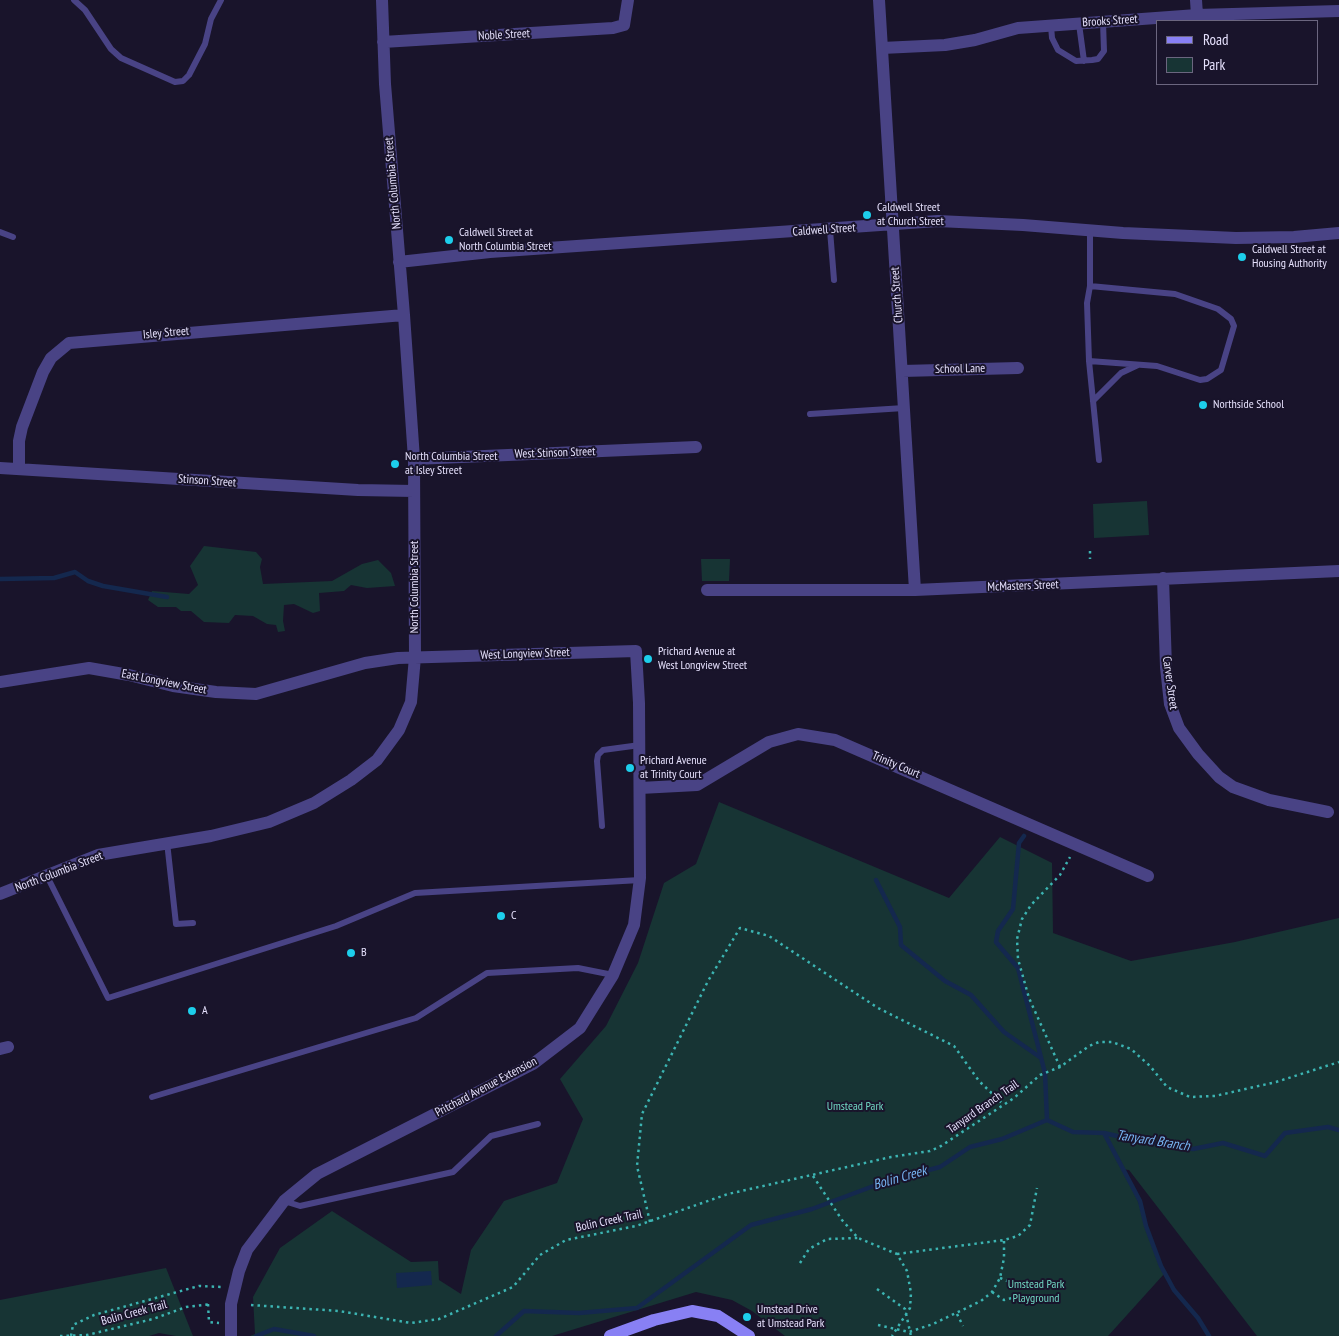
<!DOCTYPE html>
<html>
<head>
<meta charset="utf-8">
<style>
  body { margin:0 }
  #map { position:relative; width:1339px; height:1336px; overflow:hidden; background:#19142b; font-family:"PT Sans Narrow",sans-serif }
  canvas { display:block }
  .legend { position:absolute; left:1156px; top:20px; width:162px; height:65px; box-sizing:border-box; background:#19142b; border:1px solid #6b667f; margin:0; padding:6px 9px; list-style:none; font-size:15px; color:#e5e0fc }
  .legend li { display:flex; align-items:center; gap:10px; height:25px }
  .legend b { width:25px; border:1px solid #6b667f }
</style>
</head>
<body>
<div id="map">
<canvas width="1339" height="1336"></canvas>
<ul class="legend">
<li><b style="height:6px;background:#8880f4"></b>Road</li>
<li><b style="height:14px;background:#173434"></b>Park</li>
</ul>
</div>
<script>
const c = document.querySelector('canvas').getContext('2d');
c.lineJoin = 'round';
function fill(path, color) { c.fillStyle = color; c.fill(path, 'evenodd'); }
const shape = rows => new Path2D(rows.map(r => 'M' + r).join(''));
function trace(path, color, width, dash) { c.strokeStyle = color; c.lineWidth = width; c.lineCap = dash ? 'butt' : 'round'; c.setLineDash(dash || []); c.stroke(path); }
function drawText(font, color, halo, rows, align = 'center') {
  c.font = font + ' "PT Sans Narrow",sans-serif'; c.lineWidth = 4; c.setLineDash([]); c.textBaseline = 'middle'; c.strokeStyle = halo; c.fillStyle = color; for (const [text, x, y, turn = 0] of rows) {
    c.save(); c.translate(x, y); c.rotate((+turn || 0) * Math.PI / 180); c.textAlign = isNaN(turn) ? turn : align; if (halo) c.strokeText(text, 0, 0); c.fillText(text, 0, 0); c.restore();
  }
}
const green = shape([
  [1147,501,1149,535,1094,538,1093,504],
  [204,546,256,552,262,559,260,567,263,584,332,581,362,564,378,560,391,573,395,586,367,588,351,585,344,591,319,593,320,611,313,613,294,604,284,605,283,621,285,631,278,632,276,625,267,624,253,616,235,615,229,623,204,622,191,611,181,611,176,607,158,607,148,600,152,591,189,594,198,585,190,566],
  [701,559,730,559,729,581,702,581],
  [719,802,949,898,1000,837,1052,863,1053,933,1131,961,1235,942,1339,918,1339,1336,1257,1336,1129,1170,1122,1169,1135,1193,1164,1274,1108,1336,785,1336,752,1311,732,1300,696,1292,552,1336,250,1336,255,1334,253,1297,280,1248,332,1211,411,1262,438,1261,439,1280,461,1294,471,1250,504,1201,557,1183,583,1119,560,1079,606,1026,638,963,664,883,696,864],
  [166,1268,193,1336,176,1336,159,1333,149,1336,0,1336,0,1300]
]);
const water = shape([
  [431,1271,432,1285,397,1288,396,1273]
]);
const stream = shape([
  [0,579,54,578,75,572,88,581,103,586,167,597],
  [1024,836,1019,843,1013,909,998,931,996,942,1018,968,1045,1073,1047,1120],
  [876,880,900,927,901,945,945,981,971,995,1004,1032,1041,1058],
  [1104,1133,1139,1141,1193,1149,1223,1143,1265,1156,1285,1133,1328,1127,1339,1130],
  [256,1336,274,1329,314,1336],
  [496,1336,524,1311,579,1313,637,1308,751,1225,812,1209,887,1181,940,1167,970,1147,1002,1139,1047,1120,1073,1132,1104,1133,1140,1201,1146,1226,1161,1266,1174,1290,1198,1318,1209,1336]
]);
const path = shape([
  [1090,551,1090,559],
  [1060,1067,1029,998,1018,959,1017,939,1022,919,1031,905,1060,875,1070,857],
  [813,1176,842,1220,858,1238,897,1254,907,1271,911,1293,910,1308,892,1336],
  [650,1222,637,1166,642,1114,708,981,740,928,769,936,878,1008,954,1046,979,1081,1004,1105],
  [897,1254,1004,1240,1018,1236,1030,1225,1037,1188],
  [800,1263,809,1249,827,1239,858,1238],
  [1000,1278,1017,1285],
  [877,1289,905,1309,911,1336],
  [992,1292,1004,1300,1016,1297],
  [208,1304,209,1322,219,1323],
  [251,1305,339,1311,411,1323,439,1319,513,1287,540,1255,566,1240,636,1226,728,1194,891,1157,930,1151,941,1146,1014,1098,1040,1075,1060,1067,1089,1046,1099,1042,1112,1042,1131,1049,1150,1066,1167,1087,1190,1097,1215,1096,1276,1082,1339,1062],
  [957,1314,963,1326],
  [878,1325,909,1332,933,1324,981,1301,992,1292,1000,1278,1004,1258,1004,1240],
  [60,1336,87,1335,153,1319,186,1307,211,1304],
  [71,1336,73,1325,94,1315,199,1286,222,1287]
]);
const lane = shape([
  [74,0,85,10,111,49,121,58,175,82,183,81,189,75,205,44,211,19,221,0],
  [1079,24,1084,61],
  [1051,26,1052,38,1058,50,1076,61,1092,60,1098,59,1104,51,1103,22],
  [830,230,834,280],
  [1090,231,1090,286,1087,303,1089,361,1099,460],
  [0,232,13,237],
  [1089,361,1157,366,1200,380,1207,379,1221,370,1234,326,1231,319,1218,309,1175,294,1090,286],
  [1093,401,1121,373,1138,365],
  [810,414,904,408],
  [602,826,597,761,598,755,603,750,640,745],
  [167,842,176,924,193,923],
  [47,876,108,998,336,926,415,893,640,880],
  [152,1097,416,1018,487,973,578,968,613,975],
  [284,1201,300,1206,453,1172,491,1136,538,1124]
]);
const street = shape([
  [879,0,915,590],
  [1196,0,1197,15],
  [383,42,613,28,624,25,628,0],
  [882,48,945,45,975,40,1018,28,1197,15,1339,11],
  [399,262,490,252,938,221,1023,225,1123,233,1236,238,1294,237,1339,233],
  [902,371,1018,368],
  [414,459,696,447],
  [0,468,358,490,414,491],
  [19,469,19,441,22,427,43,372,51,358,69,343,404,315],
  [1163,578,1166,667,1170,704,1179,728,1198,754,1219,777,1233,787,1269,800,1328,812],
  [707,590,915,590,1339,571],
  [0,682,89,668,129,675,173,686,216,692,256,694,365,663,398,658,636,651,639,703,640,878,634,925,613,975,580,1028,533,1064,317,1174,284,1201,247,1250,239,1271,231,1304,231,1336],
  [640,788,697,785,769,742,798,734,835,740,1148,876],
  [0,894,98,855,211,836,269,822,314,803,351,780,377,760,399,730,411,702,415,657,414,459,404,315,385,84,382,0],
  [0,1049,8,1047]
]);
const secondary = shape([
  [610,1336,654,1320,692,1311,718,1316,749,1336]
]);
const markers = [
  [867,215,5,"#1dceeb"],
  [449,240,5,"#1dceeb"],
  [1242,257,5,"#1dceeb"],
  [1203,405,5,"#1dceeb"],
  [395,464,5,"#1dceeb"],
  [648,659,5,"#1dceeb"],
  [630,768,5,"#1dceeb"],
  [501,916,5,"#1dceeb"],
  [351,953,5,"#1dceeb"],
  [192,1011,5,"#1dceeb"],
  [747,1317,5,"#1dceeb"]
];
const streetNames = [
  ["Brooks Street",1110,21,-4],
  ["Noble Street",504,35,-3],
  ["North Columbia Street",393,183,-95],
  ["Caldwell Street",824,230,-4],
  ["Church Street",897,295,-94],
  ["Isley Street",166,333,-5],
  ["School Lane",960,369,-1],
  ["West Stinson Street",555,453,-2],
  ["Stinson Street",207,481,4],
  ["McMasters Street",1023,586,-2],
  ["North Columbia Street",415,587,-90],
  ["West Longview Street",525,654,-2],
  ["East Longview Street",164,682,11],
  ["Carver Street",1170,683,82],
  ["Trinity Court",896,765,23],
  ["North Columbia Street",59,872,-21],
  ["Pritchard Avenue Extension",486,1087,-28],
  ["Tanyard Branch Trail",983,1107,-35],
  ["Bolin Creek Trail",609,1221,-12],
  ["Bolin Creek Trail",134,1313,-15]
];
const poiNames = [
  ["Caldwell Street",877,208],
  ["at Church Street",877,222],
  ["Caldwell Street at",459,233],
  ["North Columbia Street",459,247],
  ["Caldwell Street at",1252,250],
  ["Housing Authority",1252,264],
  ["Northside School",1213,405],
  ["North Columbia Street",405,457],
  ["at Isley Street",405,471],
  ["Prichard Avenue at",658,652],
  ["West Longview Street",658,666],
  ["Prichard Avenue",640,761],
  ["at Trinity Court",640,775],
  ["C",511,916],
  ["B",361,953],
  ["A",202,1011],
  ["Umstead Drive",757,1310],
  ["at Umstead Park",757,1324]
];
const parkNames = [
  ["Umstead Park",855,1107],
  ["Umstead Park",1036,1285],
  ["Playground",1036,1299]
];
const waterNames = [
  ["Tanyard Branch",1153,1141,9],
  ["Bolin Creek",900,1178,-16]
];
fill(green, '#173434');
fill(water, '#14284e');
trace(stream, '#14284e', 4.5);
trace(path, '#3cb4b2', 2.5, [2.5, 4]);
trace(lane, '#494385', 6);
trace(street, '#494385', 12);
trace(secondary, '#8880f4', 12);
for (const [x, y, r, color] of markers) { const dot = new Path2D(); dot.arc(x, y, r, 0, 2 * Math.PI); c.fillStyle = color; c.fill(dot); trace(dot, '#19142b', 2); }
drawText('12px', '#e5e0fc', '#19142b', streetNames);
drawText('12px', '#e5e0fc', '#19142b', poiNames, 'left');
drawText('12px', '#71d8c3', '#19142b', parkNames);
drawText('italic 14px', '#77b5f3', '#19142b', waterNames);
</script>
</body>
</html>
